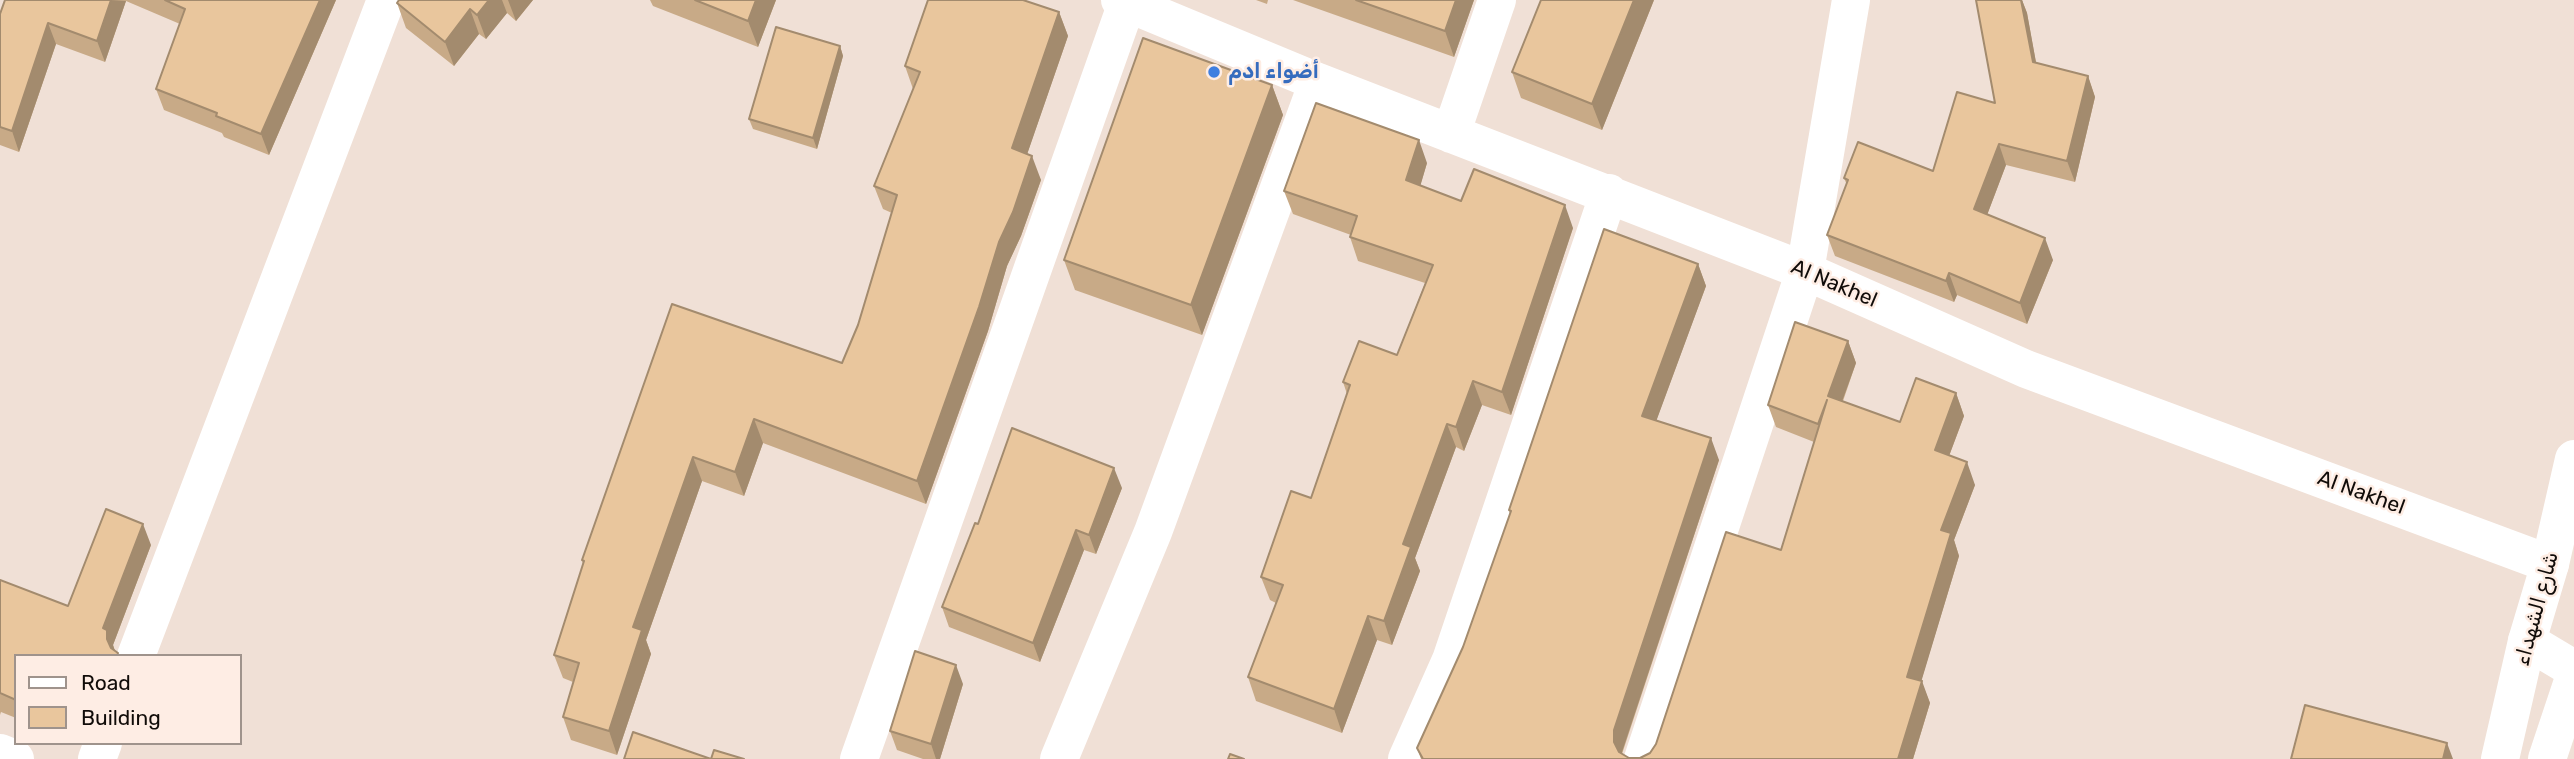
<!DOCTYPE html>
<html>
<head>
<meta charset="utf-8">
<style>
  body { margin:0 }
  #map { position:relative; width:2574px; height:759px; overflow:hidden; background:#f0e0d6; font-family:Rubik,sans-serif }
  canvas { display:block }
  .legend { position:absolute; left:14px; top:654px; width:228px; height:91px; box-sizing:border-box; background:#feede4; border:2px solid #9f938c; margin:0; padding:9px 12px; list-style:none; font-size:21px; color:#110c09 }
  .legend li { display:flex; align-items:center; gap:14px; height:35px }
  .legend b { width:35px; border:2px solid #9f938c }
</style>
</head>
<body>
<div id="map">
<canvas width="2574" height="759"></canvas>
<ul class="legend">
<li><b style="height:9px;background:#fff"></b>Road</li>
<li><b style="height:19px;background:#e9c69d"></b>Building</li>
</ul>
</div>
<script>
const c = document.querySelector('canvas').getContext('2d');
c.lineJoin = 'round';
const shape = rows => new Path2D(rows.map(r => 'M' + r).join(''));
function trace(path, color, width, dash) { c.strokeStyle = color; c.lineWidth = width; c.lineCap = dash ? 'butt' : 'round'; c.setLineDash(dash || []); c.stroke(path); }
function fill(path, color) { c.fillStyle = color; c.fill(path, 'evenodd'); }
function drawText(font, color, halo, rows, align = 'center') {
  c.font = font + ' Rubik,Cairo,sans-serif'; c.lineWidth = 5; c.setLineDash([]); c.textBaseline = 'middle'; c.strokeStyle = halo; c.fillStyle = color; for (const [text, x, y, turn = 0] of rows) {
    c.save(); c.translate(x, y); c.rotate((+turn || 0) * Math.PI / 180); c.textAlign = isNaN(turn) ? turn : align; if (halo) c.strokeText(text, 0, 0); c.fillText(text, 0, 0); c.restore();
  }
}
const minor = shape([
  [1120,0,1318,82,1805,271,2026,369,2550,564],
  [1451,134,1497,0],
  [2527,641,2574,669],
  [136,656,386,0],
  [0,753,15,759],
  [97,759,103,743],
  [859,759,1128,0],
  [1059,759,1153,532,1318,82],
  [1407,759,1451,660,1609,193],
  [1643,759,1805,271,1851,0]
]);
const major = shape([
  [2500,759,2527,641,2550,564,2574,459],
  [2547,759,2574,678]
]);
const wall = shape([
  [5,0,336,0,269,155,224,137,222,133,164,110,156,89,180,24,126,1,105,62,56,44,19,152,0,145,0,14],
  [399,0,533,0,516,21,507,13,486,39,479,34,454,66,406,28,397,3],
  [650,0,776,0,758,47,653,6],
  [1256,0,1268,0,1267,4],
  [1293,0,1474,0,1454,57],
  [1654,0,1602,130,1521,98,1512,72],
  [1976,0,2022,0,2027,13,2036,63,2088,76,2095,97,2075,182,2006,165,1987,215,2053,260,2027,324,1957,295,1954,302,1835,256,1827,235,1847,185,1844,178,1933,171,1995,103],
  [1059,12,1068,36,1027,154,1041,180,1021,236,1007,266,988,331,926,504,763,443,744,496,702,481,646,640,651,654,617,755,571,740,563,717,573,682,563,678,554,655,583,564,582,560,672,304,842,363,858,325,892,213,883,209,874,186,913,89,905,66],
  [840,46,843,56,817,149,753,129,749,119],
  [1272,85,1283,115,1202,335,1075,290,1064,260],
  [1427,163,1420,186,1461,201,1573,228,1511,415,1482,405,1464,451,1456,447,1415,558,1420,571,1392,645,1377,640,1342,733,1256,701,1248,677,1276,603,1270,600,1261,577,1311,498,1347,394,1343,382,1397,355,1425,283,1358,261,1350,237,1351,235,1293,214,1284,191],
  [1698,264,1706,286,1656,421,1719,460,1622,754,1629,758,1640,758,1650,753,1781,550,1814,442,1776,427,1768,405,1848,341,1856,363,1843,401,1900,422,1956,393,1964,416,1949,456,1975,485,1954,540,1959,556,1921,681,1930,703,1913,759,1421,759,1417,748,1463,647,1510,514,1509,510],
  [1122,488,1096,554,1084,550,1040,662,949,627,942,607,978,524],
  [151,545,113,645,115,651,119,656,16,656,16,718,1,712,0,715,0,580,68,606],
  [963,684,940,759,923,759,897,750,890,731]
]);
const shadedWall = shape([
  [111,0,126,1,105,62,97,41],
  [320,0,336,0,269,155,261,134],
  [489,0,502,0,507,13,486,39,477,15],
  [508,0,533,0,516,21],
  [756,0,776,0,758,47,748,21],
  [1456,0,1474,0,1454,57,1445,31],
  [1634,0,1654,0,1602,130,1592,104],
  [2021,0,2022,0,2027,13,2040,84,2033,62],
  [470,9,479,34,454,66,445,42],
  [1059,12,1068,36,1021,172,1012,148],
  [48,23,56,44,19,152,12,131],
  [840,46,843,56,817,149,813,138],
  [2088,76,2095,97,2075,182,2067,161],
  [1272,85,1283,115,1202,335,1191,305],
  [1419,140,1427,163,1415,204,1406,180],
  [1999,144,2006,165,1981,231,1974,209],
  [1032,156,1041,180,1021,236,1007,266,988,331,926,504,917,481,999,242],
  [1565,205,1573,228,1511,415,1502,392],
  [2045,238,2053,260,2027,324,2020,303],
  [1698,264,1706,286,1650,438,1642,416],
  [1949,273,1957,295,1954,302,1946,281],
  [1848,341,1856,363,1836,418,1828,396],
  [1473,381,1482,405,1464,451,1456,427],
  [1956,393,1964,416,1943,472,1935,450],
  [754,419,763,443,744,496,735,472],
  [1447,424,1456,447,1415,558,1420,571,1392,645,1384,621,1403,544],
  [1711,438,1719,460,1622,752,1622,759,1614,742,1614,730],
  [693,457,702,481,646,640,651,654,617,755,609,731,633,627],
  [1967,462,1975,485,1954,540,1959,556,1916,699,1907,677,1941,530],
  [1114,468,1122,488,1096,554,1089,535],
  [143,524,151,545,113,645,115,651,113,656,103,628],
  [1076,530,1084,550,1040,662,1033,643],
  [1368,616,1377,640,1342,733,1334,709],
  [956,665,963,684,940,759,936,759,931,744],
  [1922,681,1930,703,1913,759,1898,759],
  [2447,743,2453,759,2443,759]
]);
const building = shape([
  [5,0,111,0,97,41,48,23,12,131,0,127,0,14,5,0],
  [165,0,320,0,261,134,216,116,217,113,156,89,185,9,165,0],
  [399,0,489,0,477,15,470,9,445,42,397,3,399,0],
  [695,0,756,0,748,21,695,0],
  [928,0,1023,0,1059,12,1012,148,1032,156,1013,212,999,242,979,307,917,481,754,419,735,472,693,457,633,627,642,630,609,731,563,717,579,663,554,655,584,561,582,560,672,304,842,363,858,325,897,195,874,186,920,72,905,66,928,0],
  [1356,0,1456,0,1445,31,1356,0],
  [1541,0,1634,0,1592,104,1512,72,1541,0],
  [1976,0,2021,0,2033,62,2088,76,2067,161,1999,144,1974,209,2045,238,2020,303,1949,273,1946,281,1827,235,1848,180,1844,178,1858,142,1933,171,1957,92,1995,103,1976,0],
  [776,27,840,46,813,138,749,119,776,27],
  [1143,38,1272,85,1191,305,1064,260,1143,38],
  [1316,103,1419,140,1406,180,1461,201,1474,169,1565,205,1502,392,1473,381,1456,427,1447,424,1403,544,1411,547,1384,621,1368,616,1334,709,1248,677,1283,585,1261,577,1291,491,1311,498,1350,385,1343,382,1359,341,1397,355,1433,265,1350,237,1357,216,1284,191,1316,103],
  [1604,229,1698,264,1642,416,1711,438,1614,730,1614,742,1619,752,1629,758,1640,758,1650,753,1656,744,1726,532,1781,550,1827,400,1818,424,1768,405,1795,322,1848,341,1828,396,1900,422,1916,378,1956,393,1935,450,1967,462,1941,530,1951,533,1907,677,1922,681,1898,759,1423,759,1417,748,1463,647,1511,511,1509,510,1604,229],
  [1012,428,1114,468,1089,535,1076,530,1033,643,942,607,975,523,978,524,1012,428],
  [106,509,143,524,103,628,107,630,107,639,111,648,118,653,117,656,16,656,16,700,0,693,0,580,68,606,106,509],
  [915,651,956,665,931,744,890,731,915,651],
  [2305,705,2447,743,2443,759,2291,759,2305,705],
  [633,732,711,759,714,750,744,759,624,759,633,732],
  [1230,754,1244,759,1228,759,1230,754]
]);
const markers = [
  [1214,72,7,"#3f7fe0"]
];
const shopNames = [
  ["أضواء ادم",1228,72]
];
const streetNames = [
  ["Al Nakhel",1834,284,23],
  ["Al Nakhel",2361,493,20],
  ["شارع الشهداء",2537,609,-75]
];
trace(minor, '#fff', 38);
trace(major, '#fff', 38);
fill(wall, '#c8aa87');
fill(shadedWall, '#a38b6e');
fill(building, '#e9c69d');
trace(building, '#a38b6e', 2);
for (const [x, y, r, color] of markers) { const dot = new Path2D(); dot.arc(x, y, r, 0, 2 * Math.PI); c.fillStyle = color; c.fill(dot); trace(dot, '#feede4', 2.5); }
drawText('bold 21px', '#366cbe', '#feede4', shopNames, 'left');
drawText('21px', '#110c09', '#feede4', streetNames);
</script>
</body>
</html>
